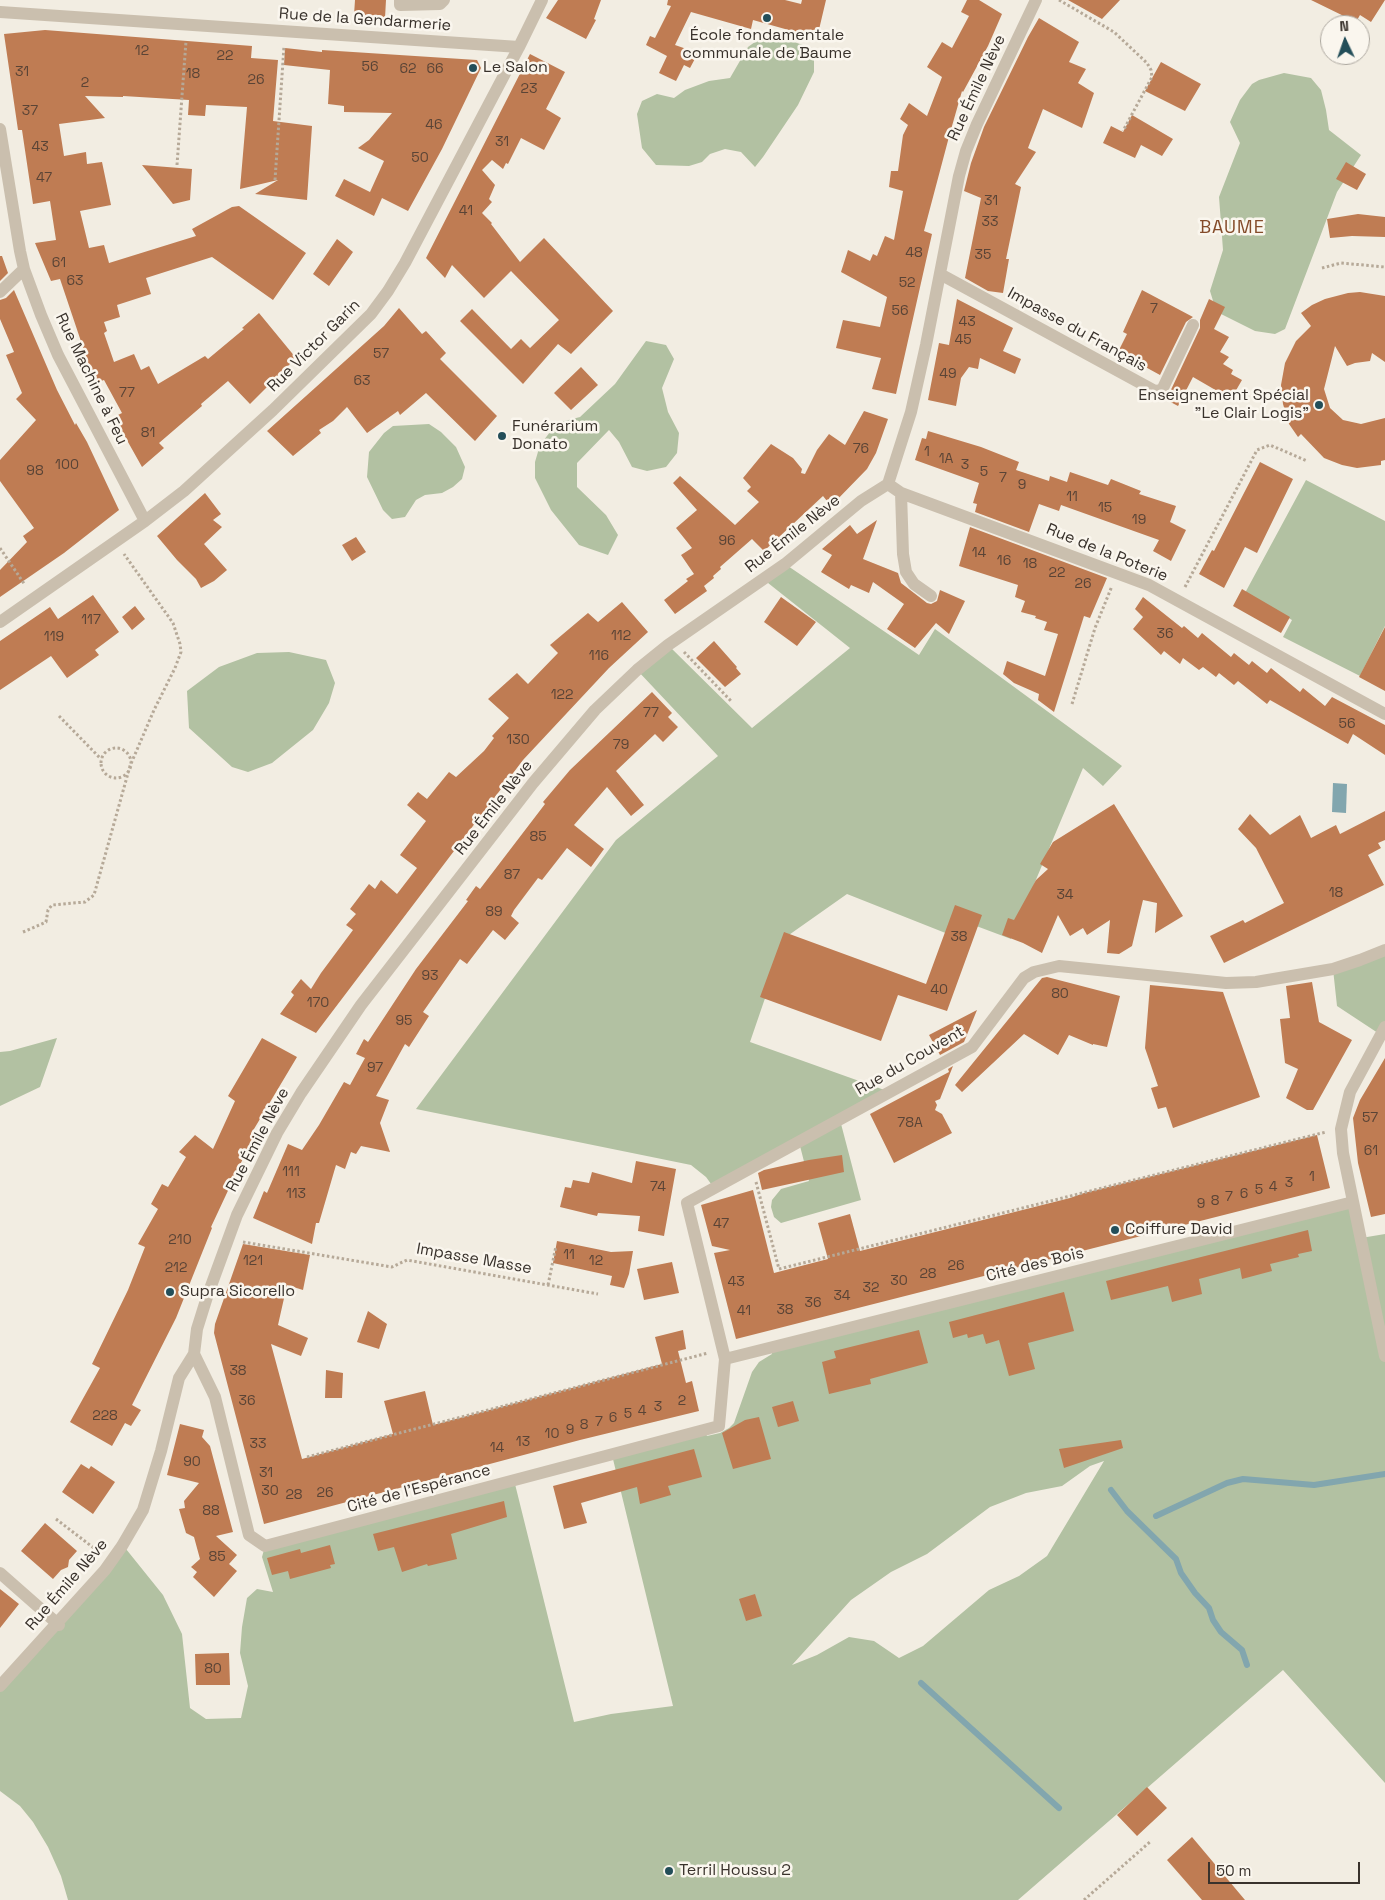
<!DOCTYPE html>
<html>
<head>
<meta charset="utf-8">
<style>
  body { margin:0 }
  #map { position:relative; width:1385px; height:1900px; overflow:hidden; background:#f2ede2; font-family:"Space Grotesk",sans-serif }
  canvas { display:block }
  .north { position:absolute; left:1320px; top:15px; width:50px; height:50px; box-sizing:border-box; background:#faf6ee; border:1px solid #ada8a0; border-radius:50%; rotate:357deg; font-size:14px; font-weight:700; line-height:20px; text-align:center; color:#39322c }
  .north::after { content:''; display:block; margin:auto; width:18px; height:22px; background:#234e59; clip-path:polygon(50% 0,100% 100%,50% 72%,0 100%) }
  .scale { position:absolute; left:1208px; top:1862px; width:152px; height:22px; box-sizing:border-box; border:2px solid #39322c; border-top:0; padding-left:6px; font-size:15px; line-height:18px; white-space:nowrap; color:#39322c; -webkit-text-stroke:4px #faf6ee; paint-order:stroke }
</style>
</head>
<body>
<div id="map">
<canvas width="1385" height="1900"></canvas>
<div class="north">N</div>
<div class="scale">50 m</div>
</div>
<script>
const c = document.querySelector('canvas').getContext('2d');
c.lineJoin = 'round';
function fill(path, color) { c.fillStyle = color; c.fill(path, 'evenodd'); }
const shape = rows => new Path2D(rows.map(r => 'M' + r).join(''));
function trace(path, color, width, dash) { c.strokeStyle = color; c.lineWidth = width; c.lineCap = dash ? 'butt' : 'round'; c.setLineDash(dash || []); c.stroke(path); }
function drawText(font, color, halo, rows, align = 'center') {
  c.font = font + ' "Space Grotesk",sans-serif'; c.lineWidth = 5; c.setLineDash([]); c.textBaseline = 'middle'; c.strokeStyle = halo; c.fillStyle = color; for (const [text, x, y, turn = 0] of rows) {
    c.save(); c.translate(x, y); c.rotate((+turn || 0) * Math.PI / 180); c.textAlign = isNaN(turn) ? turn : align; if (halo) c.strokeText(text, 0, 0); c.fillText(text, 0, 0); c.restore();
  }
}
const green = shape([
  [767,38,788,40,803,45,814,52,814,72,798,105,763,157,755,167,741,152,725,149,710,154,702,162,689,166,656,165,642,148,637,114,642,101,657,94,674,98,685,90,709,81,730,78,748,47,759,39],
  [1284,73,1311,78,1321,90,1326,110,1329,130,1361,155,1337,192,1285,329,1275,334,1255,331,1221,314,1214,304,1210,291,1223,250,1219,197,1240,143,1230,122,1240,100,1252,84,1259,80],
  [646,341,666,345,674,359,662,388,668,412,679,433,677,453,666,467,647,471,632,467,619,442,609,430,577,463,577,487,606,515,618,535,608,555,579,545,551,510,535,478,535,462,540,445,557,423,580,417,615,384],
  [429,424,441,432,456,447,465,467,462,479,453,487,442,493,425,495,416,500,405,517,392,519,383,510,367,477,369,452,384,433,393,426],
  [1306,480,1385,521,1385,626,1360,676,1283,637,1292,620,1245,593],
  [785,564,919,655,935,629,1122,766,1103,786,1083,768,1011,939,955,918,948,934,847,894,786,937,750,1042,890,1092,840,1120,861,1200,781,1223,774,1217,771,1207,772,1200,781,1189,809,1181,799,1142,714,1188,706,1177,691,1165,416,1109,616,840,718,756,637,670,668,645,752,728,850,648,763,579],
  [289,652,326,660,335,683,329,703,313,730,272,763,248,772,232,767,189,728,187,691,219,667,257,653],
  [1385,949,1385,1027,1381,1035,1337,1006,1333,969],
  [57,1038,40,1087,0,1106,0,1052,10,1051],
  [1353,1202,1361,1238,1385,1234,1385,1783,1283,1670,1018,1900,68,1900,61,1876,48,1847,33,1822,20,1806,0,1791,0,1689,126,1549,163,1595,182,1634,190,1708,206,1719,241,1718,248,1686,240,1653,242,1627,247,1598,257,1589,273,1592,262,1557,265,1546,514,1480,574,1722,611,1714,673,1706,612,1455,704,1430,707,1436,720,1433,729,1428,734,1423,752,1372,759,1362,772,1354,771,1348],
  [1104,1461,1047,1556,1019,1576,989,1590,923,1646,899,1658,874,1641,849,1637,817,1655,792,1665,851,1600,891,1572,927,1554,990,1507,1026,1493,1062,1486,1090,1466]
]);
const water = shape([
  [1333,783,1347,784,1346,813,1332,812]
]);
const stream = shape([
  [1111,1490,1127,1511,1176,1559,1181,1573,1195,1593,1209,1608,1213,1620,1221,1632,1242,1650,1247,1665],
  [1156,1516,1227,1483,1243,1479,1314,1485,1385,1474],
  [921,1683,1059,1808]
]);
const building = shape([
  [355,0,386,0,385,18,354,15],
  [558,0,601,0,594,19,596,20,586,39,546,18],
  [668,0,785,0,801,4,802,0,826,0,817,38,753,20,751,29,691,12,675,45,698,53,690,68,684,65,676,81,659,73,667,56,646,45,650,36,655,38,671,6,667,5],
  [967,0,979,0,1002,14,988,46,963,92,962,91,950,133,924,231,932,234,896,394,872,389,881,358,836,348,843,320,880,327,887,297,841,272,848,250,870,261,873,254,877,256,885,236,894,240,903,191,889,187,891,171,898,171,903,135,908,125,900,119,909,103,927,116,942,77,927,67,942,42,952,48,969,16,961,12],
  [1068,0,1120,0,1102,19],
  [1311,0,1385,0,1371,22,1360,15,1356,22],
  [1039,18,1079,42,1069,62,1086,69,1078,83,1094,93,1082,128,1043,109,1028,148,1036,152,1015,184,1021,187,1006,259,1009,259,1003,293,988,291,965,278,981,198,964,191,971,163,984,127,1028,37],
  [45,30,252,46,251,58,278,60,273,121,312,126,307,200,255,194,278,180,240,189,247,107,206,105,205,116,188,115,189,100,123,96,123,97,85,96,105,118,59,124,64,156,86,152,87,164,102,162,111,205,80,211,89,248,104,245,109,263,196,236,192,229,232,207,239,206,306,253,273,300,212,257,146,278,151,294,117,305,120,317,104,322,107,331,104,333,114,362,134,354,141,370,149,366,158,384,205,356,208,359,244,329,242,328,259,313,296,358,250,404,228,381,201,404,202,406,159,443,164,448,142,467,114,417,122,413,104,380,95,383,60,279,51,281,35,243,56,240,50,201,33,204,22,130,18,130,4,34],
  [285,48,322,52,322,50,477,60,481,68,442,149,408,211,382,198,374,216,335,196,344,179,370,192,384,161,358,148,369,140,392,113,344,112,344,106,328,104,330,70,284,65],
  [530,54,565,72,546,109,561,118,544,150,521,138,508,164,506,163,503,169,492,160,482,170,495,185,489,199,492,202,482,213,492,223,491,224,520,262,544,238,613,311,571,354,558,344,523,384,460,321,472,309,511,349,521,339,530,348,559,320,511,271,519,263,484,298,452,265,445,278,426,258],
  [1161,62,1201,84,1185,111,1145,91],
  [1132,115,1173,139,1162,156,1141,145,1135,158,1103,143,1111,126,1123,132],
  [1346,162,1366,174,1357,190,1336,179],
  [142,165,192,169,190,200,173,204],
  [1358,214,1385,217,1385,237,1352,236,1330,238,1327,219],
  [337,239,353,252,329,286,313,274],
  [0,256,2,256,8,273,0,281],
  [14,290,57,390,75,425,76,423,87,442,119,510,64,553,0,597,0,570,27,542,23,536,34,528,0,481,0,460,36,420,16,399,22,393,6,355,14,352,0,319,0,300,6,298],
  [1142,290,1193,317,1186,322,1160,375,1118,352,1127,334,1123,332],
  [1360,292,1385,296,1385,362,1372,353,1370,361,1355,363,1347,366,1335,346,1324,389,1330,408,1343,420,1361,424,1385,418,1385,460,1381,461,1381,465,1357,468,1342,465,1324,458,1301,434,1298,437,1289,424,1283,404,1281,385,1285,363,1296,341,1311,326,1301,313,1312,305,1325,299,1348,293],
  [957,299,1013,328,1003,351,1021,359,1015,374,980,358,978,369,969,367,961,378,956,406,928,400,939,343,949,345],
  [1209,299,1225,307,1214,329,1229,337,1220,352,1229,357,1223,364,1233,370,1231,374,1242,380,1231,399,1193,377,1178,406,1163,398,1169,394,1200,328,1200,320],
  [399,308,422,334,426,331,446,353,440,359,497,416,475,441,426,393,400,415,398,411,367,433,347,407,333,421,319,430,321,433,293,456,267,431,384,326],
  [581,367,598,385,571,410,554,393],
  [864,411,888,419,876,453,867,469,831,506,823,496,764,551,752,539,720,567,721,569,713,576,714,578,704,586,707,591,675,614,664,600,688,581,686,579,694,574,681,555,692,548,676,528,697,510,673,483,680,476,735,525,759,502,747,491,751,487,743,478,771,444,793,458,802,469,801,473,805,474,817,450,829,434,845,445],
  [928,431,981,447,1019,462,1016,470,1049,481,1050,476,1067,482,1070,472,1108,485,1111,479,1141,491,1139,494,1176,506,1170,522,1186,530,1171,561,1153,551,1159,540,1061,505,1059,511,1039,504,1029,532,975,512,977,504,973,503,979,483,915,460,922,438,926,439],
  [1260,462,1293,479,1257,553,1245,547,1224,588,1199,574,1212,550,1214,551],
  [205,493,221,514,213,520,222,527,204,544,227,570,214,581,201,588,196,579,177,560,157,536],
  [877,520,863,559,898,573,901,583,927,603,931,604,937,601,940,590,965,601,949,634,936,623,915,648,887,629,904,604,873,582,869,593,851,585,849,589,821,572,832,555,822,549,850,525,857,534],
  [970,527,1107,578,1090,618,1084,616,1054,712,1038,700,1039,694,1014,683,1003,674,1007,661,1045,676,1058,634,1044,630,1047,622,1035,618,1036,616,1021,612,1025,601,1015,597,1018,585,959,566],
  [356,537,366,552,352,561,342,545],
  [1242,589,1290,617,1281,633,1233,606],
  [93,595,119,632,95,650,99,655,67,678,51,656,0,690,0,641,50,607,58,619],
  [781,597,816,622,797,646,764,622],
  [1143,597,1182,628,1184,626,1198,638,1202,633,1231,657,1234,653,1249,665,1252,661,1267,673,1271,668,1300,692,1303,688,1325,706,1332,697,1385,725,1385,755,1353,734,1348,744,1270,700,1267,704,1238,681,1234,685,1219,673,1216,677,1203,667,1199,670,1183,658,1180,664,1164,651,1161,655,1133,629,1143,617,1135,609],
  [622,602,648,632,609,668,523,760,316,1033,280,1014,294,995,291,992,301,979,311,989,321,973,353,930,346,925,356,914,350,909,369,884,375,889,381,880,397,894,417,868,400,855,426,821,407,805,418,792,427,799,449,772,456,777,484,751,494,738,492,736,509,718,488,699,517,673,528,684,558,653,550,645,588,613,598,622],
  [135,606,145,619,132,630,122,617],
  [1385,627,1385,691,1359,677],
  [714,641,737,667,736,668,741,674,725,687,696,658],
  [652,692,672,713,668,717,678,727,663,742,655,734,616,771,644,805,631,816,607,787,574,825,604,849,591,867,567,848,542,880,538,878,514,910,511,916,519,923,505,940,493,930,467,964,460,959,423,1012,429,1016,409,1047,405,1044,376,1096,389,1100,380,1123,390,1152,361,1146,356,1154,351,1152,345,1169,336,1165,319,1223,316,1223,312,1244,253,1218,264,1191,267,1193,288,1144,302,1150,319,1125,344,1082,350,1085,365,1058,356,1054,364,1039,368,1042,416,969,468,901,466,900,476,886,480,889,545,804,543,802,570,770],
  [1114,804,1183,916,1155,933,1157,903,1143,900,1132,946,1119,954,1107,953,1110,920,1087,935,1083,928,1070,936,1058,915,1042,953,1023,943,1002,935,1008,918,1014,920,1036,880,1048,869,1040,864,1053,842],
  [1385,811,1385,840,1378,843,1381,848,1368,855,1384,885,1224,963,1210,936,1243,920,1245,923,1284,903,1256,848,1238,829,1250,814,1270,835,1300,815,1311,838,1336,825,1340,834],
  [955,905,982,915,947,1011,898,995,881,1041,760,997,784,932,926,984],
  [1047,977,1120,996,1107,1047,1093,1044,1093,1045,1069,1035,1058,1055,1024,1034,962,1092,955,1085,1042,978],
  [1312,982,1319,1022,1352,1040,1313,1110,1307,1110,1286,1098,1298,1069,1285,1063,1280,1019,1290,1018,1286,986],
  [1150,985,1223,992,1260,1097,1173,1128,1166,1107,1158,1109,1151,1088,1158,1086,1145,1048],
  [977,1010,964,1042,940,1055,929,1035],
  [262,1038,297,1057,251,1134,254,1135,211,1227,212,1228,176,1318,132,1405,141,1410,131,1426,125,1423,112,1446,70,1422,100,1368,92,1364,128,1290,145,1247,138,1244,158,1209,151,1204,162,1184,168,1187,186,1157,179,1152,195,1135,213,1149,235,1101,228,1096],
  [1385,1058,1385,1214,1371,1217,1358,1163,1353,1118,1360,1100],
  [953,1066,940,1099,935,1101,937,1105,935,1110,942,1114,952,1133,894,1163,870,1114,949,1072,948,1069],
  [1317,1135,1330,1188,736,1339,714,1253,730,1250,712,1246,701,1205,753,1190,774,1273,828,1259,818,1223,850,1214,860,1251,1070,1198,1084,1193],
  [842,1155,844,1172,762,1190,758,1173,764,1170,809,1160],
  [636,1161,676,1169,664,1236,638,1231,640,1216,598,1213,597,1216,560,1207,565,1187,571,1188,573,1180,589,1183,592,1172,632,1183],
  [1308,1230,1312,1251,1298,1254,1299,1257,1270,1264,1272,1271,1242,1279,1240,1268,1199,1279,1202,1294,1172,1302,1168,1286,1111,1300,1106,1281],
  [557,1241,611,1252,633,1251,629,1274,624,1288,610,1285,612,1276,553,1263],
  [243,1244,310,1255,303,1290,287,1285,278,1325,308,1338,301,1356,271,1344,302,1459,393,1434,384,1401,425,1391,433,1425,662,1364,655,1337,683,1330,686,1349,678,1351,686,1383,692,1381,699,1411,580,1440,264,1524,214,1333,215,1324],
  [672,1262,679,1293,644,1300,637,1269],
  [1064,1292,1074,1331,1028,1343,1035,1369,1009,1376,999,1340,986,1344,983,1334,968,1338,967,1334,953,1338,949,1322],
  [368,1311,387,1324,379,1349,357,1342],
  [919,1330,928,1363,870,1379,871,1384,829,1394,822,1362,836,1358,834,1351],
  [326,1370,343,1373,342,1398,325,1398],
  [793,1401,799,1421,778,1427,772,1407],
  [759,1417,771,1459,733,1469,722,1433,745,1420],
  [180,1424,204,1430,202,1437,210,1446,233,1532,216,1536,237,1555,229,1564,237,1571,214,1597,193,1577,197,1572,191,1567,200,1559,194,1537,186,1533,179,1509,185,1508,184,1501,199,1483,167,1475],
  [1121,1440,1123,1448,1064,1468,1059,1449],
  [694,1449,702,1477,668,1486,671,1495,640,1504,637,1487,581,1503,587,1523,564,1529,553,1486],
  [81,1464,89,1469,91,1466,115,1482,93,1514,62,1492],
  [504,1501,507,1517,451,1534,457,1559,428,1566,427,1564,402,1572,394,1547,378,1551,373,1534],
  [45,1523,77,1551,69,1560,68,1567,61,1570,53,1579,21,1551],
  [330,1545,335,1564,330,1565,331,1568,290,1579,288,1571,272,1575,267,1558,300,1549,301,1553],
  [0,1589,19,1604,0,1628],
  [755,1594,762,1616,746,1621,739,1599],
  [229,1653,230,1685,196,1685,195,1654],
  [1147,1787,1167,1808,1137,1836,1117,1815],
  [1192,1837,1245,1900,1202,1900,1167,1860]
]);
const path = shape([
  [1059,0,1114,32,1147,63,1151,70,1152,77,1123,131],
  [177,165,186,41],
  [275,180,284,46],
  [1322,268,1341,263,1385,267],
  [0,548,25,585],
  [1185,587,1257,450,1270,445,1307,461],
  [684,652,732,702],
  [1072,704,1095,628,1112,586],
  [59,716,101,759],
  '101 763a15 15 0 1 1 30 0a15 15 0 1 1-30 0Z',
  [23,932,46,922,48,910,52,905,85,902,94,895,130,766,154,710,175,668,181,652,180,644,173,623,124,554],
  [756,1182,779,1269,1326,1132],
  [243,1242,392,1267,407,1260,598,1294],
  [548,1285,556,1246],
  [307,1457,708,1353],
  [56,1519,99,1552],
  [1084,1900,1151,1841]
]);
const minor = shape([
  [400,0,400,5,440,4,444,0],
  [0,12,519,47],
  [0,129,20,251,24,269,41,315,58,355,145,521],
  [940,274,1155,391,1162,390,1193,325],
  [0,292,24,269],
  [888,484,901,493,1149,585,1385,714],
  [901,493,903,554,906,572,914,584,931,596],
  [0,622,145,521,184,491,273,410,371,314,388,291,405,263,519,47,542,0],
  [1385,1027,1350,1092,1341,1129,1343,1153,1385,1356],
  [194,1354,215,1397,249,1535,265,1546,719,1426,725,1359,687,1203,972,1047,1024,978,1034,972,1059,966,1226,983,1256,982,1333,969,1360,960,1385,950],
  [725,1359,1353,1202],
  [0,1573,59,1625],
  [0,1686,105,1570,122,1546,143,1510,161,1451,179,1378,194,1354,197,1329,207,1297,237,1215,277,1133,301,1093,361,1005,533,783,595,710,637,670,668,645,785,564,861,501,888,484,911,412,926,345,959,176,966,151,977,124,1036,0]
]);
const markers = [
  [767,18,5,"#234e59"],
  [473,68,5,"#234e59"],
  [1319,405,5,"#234e59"],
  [502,436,5,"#234e59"],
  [1115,1230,5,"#234e59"],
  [170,1292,5,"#234e59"],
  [669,1871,5,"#234e59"]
];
const numberNames = [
  ["12",142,51],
  ["22",225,56],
  ["56",370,67],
  ["62",408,69],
  ["66",435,69],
  ["31",22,72],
  ["18",193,74],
  ["26",256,80],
  ["2",85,83],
  ["23",529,89],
  ["37",30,111],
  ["46",434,125],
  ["31",502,142],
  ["43",40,147],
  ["50",420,158],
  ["47",44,178],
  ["31",991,201],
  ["41",466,211],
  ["33",990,222],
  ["48",914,253],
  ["35",983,255],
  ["61",59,263],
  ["63",75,281],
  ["52",907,283],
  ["7",1154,309],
  ["56",900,311],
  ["43",967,322],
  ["45",963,340],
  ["57",381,354],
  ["49",948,374],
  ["63",362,381],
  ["77",127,393],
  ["81",148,433],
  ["76",861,449],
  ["1",927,452],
  ["1A",946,459],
  ["100",67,465],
  ["3",965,465],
  ["98",35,471],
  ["5",984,472],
  ["7",1003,478],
  ["9",1022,485],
  ["11",1072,497],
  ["15",1105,508],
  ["19",1139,520],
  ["96",727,541],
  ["14",979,553],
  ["16",1004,561],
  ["18",1030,564],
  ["22",1057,573],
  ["26",1083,584],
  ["117",91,620],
  ["36",1165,634],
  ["112",621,636],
  ["119",54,637],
  ["116",599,656],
  ["122",562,695],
  ["77",651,713],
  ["56",1347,724],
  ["130",518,740],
  ["79",621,745],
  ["85",538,837],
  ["87",512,875],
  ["18",1336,893],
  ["34",1065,895],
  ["89",494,912],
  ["38",959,937],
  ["93",430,976],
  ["40",939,990],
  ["80",1060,994],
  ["170",318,1003],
  ["95",404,1021],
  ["97",375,1068],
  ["57",1370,1118],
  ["78A",910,1123],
  ["61",1371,1151],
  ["111",291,1172],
  ["1",1312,1177],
  ["3",1289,1183],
  ["74",658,1187],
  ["4",1273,1187],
  ["5",1259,1190],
  ["113",296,1194],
  ["6",1244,1194],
  ["7",1229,1197],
  ["8",1215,1201],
  ["9",1201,1204],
  ["47",721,1224],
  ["210",180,1240],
  ["11",569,1255],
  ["121",253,1261],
  ["12",596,1261],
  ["26",956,1266],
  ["212",176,1268],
  ["28",928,1274],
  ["30",899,1281],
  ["43",736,1282],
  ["32",871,1288],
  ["34",842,1296],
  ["36",813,1303],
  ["38",785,1310],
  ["41",744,1311],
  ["38",238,1371],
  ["36",247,1401],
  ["2",682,1401],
  ["3",658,1407],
  ["4",642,1411],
  ["5",628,1414],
  ["228",105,1416],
  ["6",613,1418],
  ["7",599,1422],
  ["8",584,1425],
  ["9",570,1430],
  ["10",552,1434],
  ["13",523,1442],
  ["33",258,1444],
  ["14",497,1448],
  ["90",192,1462],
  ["31",266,1473],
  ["30",270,1491],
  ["26",325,1493],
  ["28",294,1495],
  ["88",211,1511],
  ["85",217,1557],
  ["80",213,1669]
];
const streetNames = [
  ["Rue de la Gendarmerie",365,20,4],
  ["Rue Émile Nève",977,88,-65],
  ["Impasse du Français",1077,330,29],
  ["Rue Victor Garin",314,346,-45],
  ["Rue Machine à Feu",91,379,64],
  ["Rue Émile Nève",793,534,-38],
  ["Rue de la Poterie",1107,553,22],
  ["Rue Émile Nève",494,808,-52],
  ["Rue du Couvent",910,1061,-30],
  ["Rue Émile Nève",258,1140,-62],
  ["Impasse Masse",474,1259,10],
  ["Cité des Bois",1035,1265,-14],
  ["Cité de l'Espérance",419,1489,-15],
  ["Rue Émile Nève",67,1585,-49]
];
const poiNames = [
  ["École fondamentale",767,36,"center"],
  ["communale de Baume",767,54,"center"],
  ["Le Salon",483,68],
  ["Enseignement Spécial",1309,396,"right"],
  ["\"Le Clair Logis\"",1309,414,"right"],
  ["Funérarium",512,427],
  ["Donato",512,445],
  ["Coiffure David",1125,1230],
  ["Supra Sicorello",180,1292],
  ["Terril Houssu 2",679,1871]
];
const neighbourhoodNames = [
  ["BAUME",1232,228]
];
fill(green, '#b2c1a2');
fill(water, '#82a6ae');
trace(stream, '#82a6ae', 6);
fill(building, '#bf7c53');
trace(path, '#b6a998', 3, [2.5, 2.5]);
trace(minor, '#cabfae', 12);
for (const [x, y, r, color] of markers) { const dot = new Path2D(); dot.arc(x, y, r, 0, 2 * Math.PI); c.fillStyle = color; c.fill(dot); trace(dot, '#faf6ee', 2); }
drawText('14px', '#5a4436', null, numberNames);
drawText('16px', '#39322c', '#faf6ee', streetNames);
drawText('16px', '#39322c', '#faf6ee', poiNames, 'left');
c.letterSpacing = '1px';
drawText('18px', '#844b29', '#faf6ee', neighbourhoodNames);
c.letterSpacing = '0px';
</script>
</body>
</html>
